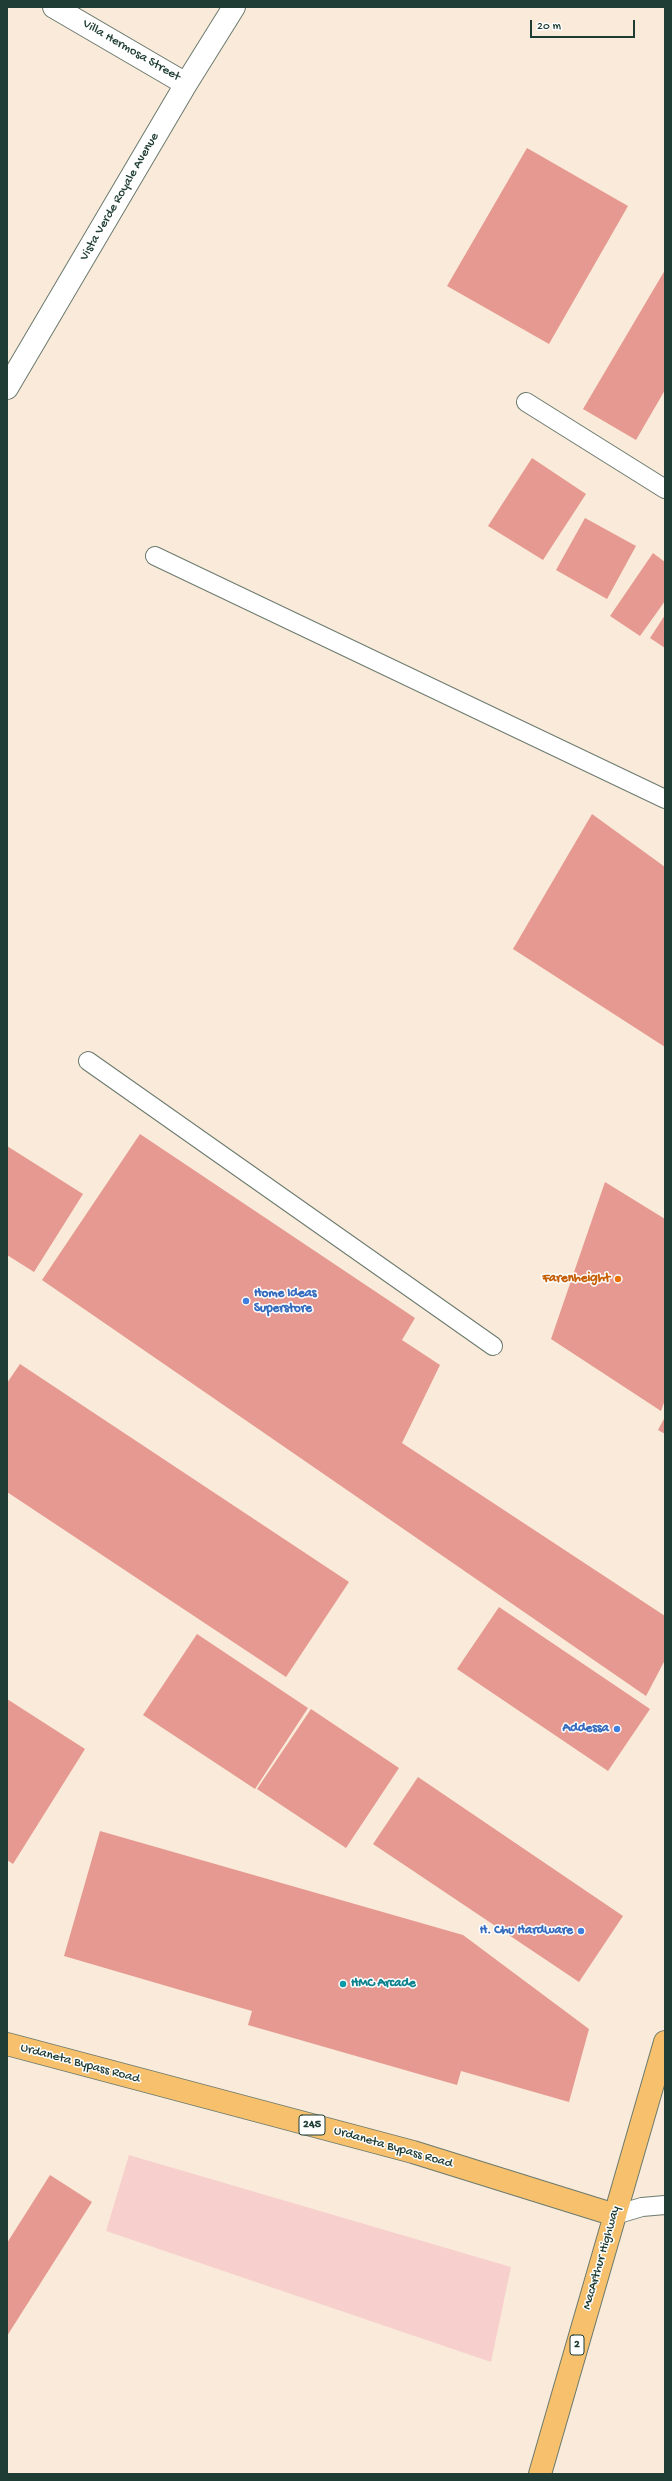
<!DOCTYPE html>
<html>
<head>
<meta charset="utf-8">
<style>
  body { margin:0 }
  #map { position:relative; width:672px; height:2481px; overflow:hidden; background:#f9ead9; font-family:"Gochi Hand",sans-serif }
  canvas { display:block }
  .frame { position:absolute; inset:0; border:8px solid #1f3d34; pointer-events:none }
  .scale { position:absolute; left:530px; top:20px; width:105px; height:18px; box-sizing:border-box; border:2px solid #1f3d34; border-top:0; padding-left:5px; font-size:12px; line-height:14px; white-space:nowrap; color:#1f3d34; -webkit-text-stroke:3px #fff; paint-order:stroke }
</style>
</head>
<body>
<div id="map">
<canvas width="672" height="2481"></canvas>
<div class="frame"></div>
<div class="scale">20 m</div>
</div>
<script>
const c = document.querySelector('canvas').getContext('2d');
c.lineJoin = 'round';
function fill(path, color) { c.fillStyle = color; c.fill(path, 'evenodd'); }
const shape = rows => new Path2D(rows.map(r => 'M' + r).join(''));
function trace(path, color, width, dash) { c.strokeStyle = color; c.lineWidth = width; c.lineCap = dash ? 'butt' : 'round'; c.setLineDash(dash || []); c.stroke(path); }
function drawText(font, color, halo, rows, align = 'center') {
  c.font = font + ' "Gochi Hand",sans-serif'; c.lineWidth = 3; c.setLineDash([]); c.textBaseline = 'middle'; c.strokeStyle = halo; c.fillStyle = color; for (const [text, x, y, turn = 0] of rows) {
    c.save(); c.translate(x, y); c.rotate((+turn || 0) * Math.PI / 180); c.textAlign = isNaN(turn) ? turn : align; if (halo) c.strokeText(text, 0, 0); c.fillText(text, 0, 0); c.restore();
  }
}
const built = shape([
  [129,2155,511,2267,491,2362,106,2231]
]);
const building = shape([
  [527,148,628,206,549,344,447,286],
  [665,270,665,390,636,440,583,409],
  [532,458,586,494,543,560,488,526],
  [585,518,636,546,607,599,556,570],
  [653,553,665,562,665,601,640,636,610,616],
  [665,615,665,648,650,638],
  [592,814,665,867,665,1047,513,949],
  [140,1134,415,1318,402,1340,440,1365,402,1443,665,1616,665,1660,646,1696,42,1280],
  [7,1146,83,1194,34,1272,7,1255],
  [605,1182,665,1219,665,1400,661,1411,551,1339],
  [20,1364,349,1582,286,1677,7,1492,7,1383],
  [665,1417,665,1434,658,1430],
  [499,1607,650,1709,608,1771,457,1669],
  [197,1634,308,1708,255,1789,143,1715],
  [7,1699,85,1749,13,1864,7,1860],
  [311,1709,399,1768,346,1848,257,1789],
  [418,1777,623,1916,579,1982,373,1844],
  [100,1831,463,1935,589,2029,569,2102,461,2071,457,2085,248,2025,252,2011,64,1956],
  [50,2175,92,2202,7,2336,7,2243]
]);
const service = shape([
  [526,402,665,489],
  [155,556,665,799],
  [88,1061,493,1346],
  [615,2215,642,2207,665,2205]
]);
const minor = shape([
  [54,7,186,84],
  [7,388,186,84,234,7]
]);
const primary = shape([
  [615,2215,665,2042]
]);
const trunk = shape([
  [7,2044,413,2152,615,2215,540,2474]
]);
const markers = [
  [618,1279,4,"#e8710a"],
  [246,1301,4,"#3f7fe0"],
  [617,1729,4,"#3f7fe0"],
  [581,1931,4,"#3f7fe0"],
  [343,1984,4,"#0f9aa8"]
];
const shields = [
  [312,2125,26],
  [577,2345,14]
];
const shieldNames = [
  ["245",312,2125],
  ["2",577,2345]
];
const streetNames = [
  ["Villa Hermosa Street",131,51,30],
  ["Vista Verde Royale Avenue",120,197,-60],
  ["Urdaneta Bypass Road",80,2064,15],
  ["Urdaneta Bypass Road",393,2148,16],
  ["MacArthur Highway",602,2258,-74]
];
const foodNames = [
  ["Farenheight",610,1279]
];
const shopNames = [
  ["Home Ideas",254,1294,"left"],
  ["Superstore",254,1309,"left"],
  ["Addessa",609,1729],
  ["H. Chu Hardware",573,1931]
];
const cultureNames = [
  ["HMC Arcade",351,1984]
];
fill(built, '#f7d0ce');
fill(building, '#e69990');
trace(service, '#6b7a6e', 20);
trace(minor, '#6b7a6e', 24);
trace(primary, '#6b7a6e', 24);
trace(trunk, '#6b7a6e', 24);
trace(service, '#fff', 18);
trace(minor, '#fff', 22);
trace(primary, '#f7c06c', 22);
trace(trunk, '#f7c06c', 22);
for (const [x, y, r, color] of markers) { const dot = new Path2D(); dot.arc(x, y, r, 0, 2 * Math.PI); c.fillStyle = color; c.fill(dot); trace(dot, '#fff', 1.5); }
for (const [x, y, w] of shields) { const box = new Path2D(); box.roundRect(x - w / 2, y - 10, w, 20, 3); c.fillStyle = '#fff'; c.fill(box); trace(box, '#1f3d34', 1); }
drawText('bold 12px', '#1f3d34', null, shieldNames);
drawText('13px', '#1f3d34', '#fff', streetNames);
drawText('bold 13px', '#c56008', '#fff', foodNames, 'right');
drawText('bold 13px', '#366cbe', '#fff', shopNames, 'right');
drawText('bold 13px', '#0d838f', '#fff', cultureNames, 'left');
</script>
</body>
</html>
